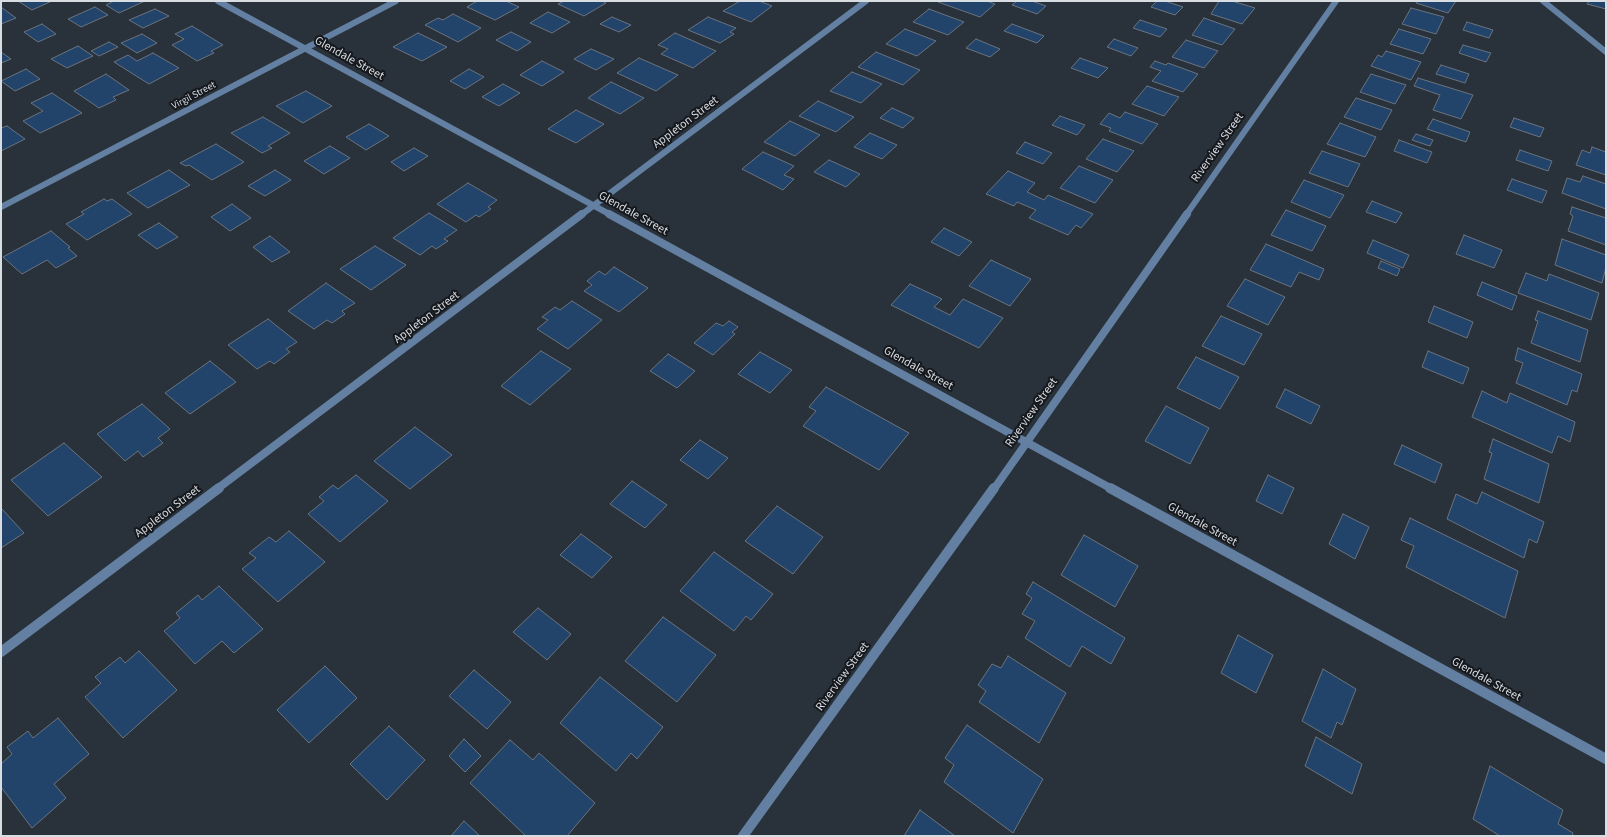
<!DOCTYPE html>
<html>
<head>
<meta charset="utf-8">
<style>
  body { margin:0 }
  #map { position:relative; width:1607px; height:837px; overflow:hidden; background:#29313a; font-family:"Source Sans 3",sans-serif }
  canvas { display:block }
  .frame { position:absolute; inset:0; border:2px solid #d8dde2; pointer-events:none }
</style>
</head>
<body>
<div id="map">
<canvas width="1607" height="837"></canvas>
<div class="frame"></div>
</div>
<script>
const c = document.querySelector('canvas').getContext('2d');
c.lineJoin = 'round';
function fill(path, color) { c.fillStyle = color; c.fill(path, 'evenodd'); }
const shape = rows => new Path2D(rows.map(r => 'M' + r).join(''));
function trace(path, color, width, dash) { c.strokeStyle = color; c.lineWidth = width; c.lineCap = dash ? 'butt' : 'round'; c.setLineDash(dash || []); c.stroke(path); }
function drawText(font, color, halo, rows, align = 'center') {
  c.font = font + ' "Source Sans 3",sans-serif'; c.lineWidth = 4; c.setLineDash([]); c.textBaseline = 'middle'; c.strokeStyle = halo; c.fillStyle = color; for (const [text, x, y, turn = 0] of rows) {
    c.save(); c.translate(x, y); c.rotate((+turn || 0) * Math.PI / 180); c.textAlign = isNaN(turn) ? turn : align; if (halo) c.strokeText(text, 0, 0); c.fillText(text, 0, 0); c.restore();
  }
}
const building = shape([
  [18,1,52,1,32,10,18,1],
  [114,1,145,1,119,13,106,5,114,1],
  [477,1,506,1,519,7,495,20,467,7,477,1],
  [564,1,602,1,606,3,584,16,558,4,564,1],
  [740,1,759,1,772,6,751,22,723,11,740,1],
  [939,1,987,1,995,4,980,17,938,2,939,1],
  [1017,1,1032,1,1046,6,1037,14,1012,5,1017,1],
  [1157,1,1165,1,1183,7,1175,15,1151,7,1157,1],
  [1219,1,1232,1,1255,8,1242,24,1211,14,1219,1],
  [1417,1,1456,1,1448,13,1416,3,1417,1],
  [1589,1,1606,1,1606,9,1587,4,1589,1],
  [1,7,16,18,1,24,1,7],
  [95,7,108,15,81,27,68,19,95,7],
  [1411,8,1444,17,1436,34,1402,24,1411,8],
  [155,9,169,16,143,28,129,20,155,9],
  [929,9,964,22,948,35,913,22,929,9],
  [548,12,570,22,552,33,530,23,548,12],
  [453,14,481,28,458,42,425,25,438,18,443,20,453,14],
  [612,17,631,25,619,32,600,24,612,17],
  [708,17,736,28,730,32,734,34,720,43,688,30,708,17],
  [1204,18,1235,29,1222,45,1192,35,1204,18],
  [1140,20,1167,29,1160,37,1133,28,1140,20],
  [1467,22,1493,30,1489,38,1463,30,1467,22],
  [42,24,56,34,38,42,24,32,42,24],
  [1012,24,1044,36,1037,43,1004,31,1012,24],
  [192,26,223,45,211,51,214,53,197,61,172,45,184,39,175,34,192,26],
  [905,29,936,41,917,56,886,44,905,29],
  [1399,29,1431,39,1423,54,1390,44,1399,29],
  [511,32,531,42,517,51,496,40,511,32],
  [418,33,447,47,422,61,393,47,418,33],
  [675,33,716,51,693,68,661,54,668,49,658,45,675,33],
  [142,34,157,43,137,53,121,43,142,34],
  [976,39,1000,49,990,57,966,48,976,39],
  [1114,39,1138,48,1131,56,1107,47,1114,39],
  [1186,40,1218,51,1204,68,1172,57,1186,40],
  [109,42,118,47,99,56,91,51,109,42],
  [1463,45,1491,53,1486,62,1459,53,1463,45],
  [78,46,93,56,67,68,51,59,78,46],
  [591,49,614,59,596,70,574,59,591,49],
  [1386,51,1421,62,1411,80,1371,66,1378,55,1382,57,1386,51],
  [1,52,11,59,1,63,1,52],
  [876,52,920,70,903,85,858,67,876,52],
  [153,53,179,68,149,84,114,62,128,55,137,61,153,53],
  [639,58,678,75,656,91,617,73,639,58],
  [1080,58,1108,68,1098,78,1071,68,1080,58],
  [542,61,564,72,542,86,520,75,542,61],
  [1155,61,1166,65,1168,63,1198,74,1183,92,1152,81,1161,71,1150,67,1155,61],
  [1441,65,1469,74,1465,83,1436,74,1441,65],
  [26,69,40,79,15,91,1,81,26,69],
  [469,69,484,77,465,89,450,81,469,69],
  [852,72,882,84,861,103,830,91,852,72],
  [106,74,129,90,113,97,116,100,99,108,74,91,106,74],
  [1371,74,1406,85,1395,104,1360,92,1371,74],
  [1418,78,1473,95,1461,119,1433,110,1440,95,1414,86,1418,78],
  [611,82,644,98,620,114,588,98,611,82],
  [503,84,520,93,499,106,482,97,503,84],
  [1147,86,1179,97,1164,116,1132,104,1147,86],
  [306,91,332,106,303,123,276,106,306,91],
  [52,93,82,113,40,133,23,121,43,111,31,103,52,93],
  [1356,98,1392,110,1381,130,1344,117,1356,98],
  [818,101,854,117,836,132,799,116,818,101],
  [892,108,914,118,903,128,880,118,892,108],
  [576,110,604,124,576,143,548,129,576,110],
  [1125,112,1158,124,1142,144,1109,131,1111,128,1100,124,1109,113,1120,118,1125,112],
  [1060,116,1085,125,1077,135,1052,125,1060,116],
  [263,117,290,133,268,146,272,148,262,153,231,133,263,117],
  [1514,118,1544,128,1540,137,1510,127,1514,118],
  [1433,119,1470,132,1466,142,1427,129,1433,119],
  [790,121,820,135,795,156,764,142,790,121],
  [1340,123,1376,137,1365,157,1327,144,1340,123],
  [369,124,389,136,366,150,346,137,369,124],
  [7,126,25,139,1,151,1,128,7,126],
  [870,133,897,145,882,159,854,147,870,133],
  [1416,134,1433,140,1430,146,1412,140,1416,134],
  [1103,139,1134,151,1117,172,1086,159,1103,139],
  [1399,140,1432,152,1427,163,1394,151,1399,140],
  [1025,142,1052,153,1043,164,1016,153,1025,142],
  [216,144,244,162,212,180,189,165,186,166,180,163,216,144],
  [330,146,350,158,324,174,304,161,330,146],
  [1592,147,1606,152,1606,175,1576,165,1582,150,1590,153,1592,147],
  [414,148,428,156,404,171,391,162,414,148],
  [1520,150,1552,161,1548,171,1516,160,1520,150],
  [1322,151,1360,164,1348,187,1309,173,1322,151],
  [763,152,794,166,784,175,794,179,783,190,742,169,763,152],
  [829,160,860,174,846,187,814,172,829,160],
  [1079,166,1113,180,1095,203,1060,188,1079,166],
  [169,170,190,185,148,208,127,193,169,170],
  [275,170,291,180,265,196,248,186,275,170],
  [1008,171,1035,183,1027,192,1044,200,1048,195,1093,214,1081,228,1076,225,1068,235,1029,218,1036,210,1017,202,1014,206,986,194,1008,171],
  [1583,176,1606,184,1606,209,1562,193,1567,178,1580,182,1583,176],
  [1512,179,1547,191,1542,203,1507,190,1512,179],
  [1304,180,1344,195,1330,218,1291,202,1304,180],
  [468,183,497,200,488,207,491,209,479,217,476,215,466,222,437,204,468,183],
  [104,199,107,201,112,199,132,214,87,240,66,224,84,214,81,212,104,199],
  [1372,201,1402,213,1396,223,1366,212,1372,201],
  [232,204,251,218,230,231,211,217,232,204],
  [1572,207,1606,218,1606,245,1568,231,1573,216,1570,214,1572,207],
  [1286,210,1326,226,1312,251,1271,235,1286,210],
  [429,213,457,230,444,239,448,241,436,249,432,246,420,255,393,238,429,213],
  [159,223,178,237,157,249,138,235,159,223],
  [944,228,972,242,959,256,931,242,944,228],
  [51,231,70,247,68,248,77,256,56,268,47,260,22,274,3,257,51,231],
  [1464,235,1502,250,1494,268,1456,254,1464,235],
  [270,236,290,252,272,262,253,247,270,236],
  [1562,239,1606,255,1606,267,1602,283,1555,265,1562,239],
  [1373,240,1409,255,1403,268,1367,253,1373,240],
  [1266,244,1324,269,1319,280,1299,272,1291,287,1250,270,1266,244],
  [375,246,406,265,371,290,340,269,375,246],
  [991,260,1031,279,1010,306,969,286,991,260],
  [1381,261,1400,269,1397,276,1378,268,1381,261],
  [614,267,648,288,619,312,584,291,592,285,587,281,599,271,605,275,614,267],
  [1526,273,1547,281,1549,274,1599,293,1591,320,1518,293,1526,273],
  [1245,279,1285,297,1268,325,1227,306,1245,279],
  [1482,282,1517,296,1512,310,1477,295,1482,282],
  [326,283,355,303,342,311,345,314,332,323,327,320,314,329,288,311,326,283],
  [910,284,942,299,934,307,950,315,963,299,1003,318,979,348,891,305,910,284],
  [572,301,602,320,568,349,537,329,548,320,542,317,555,307,560,310,572,301],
  [1434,306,1473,322,1467,338,1428,322,1434,306],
  [1538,311,1588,330,1580,362,1531,343,1538,321,1535,320,1538,311],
  [1221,316,1262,334,1244,365,1202,346,1221,316],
  [268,319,297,342,286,349,290,352,274,364,270,361,257,369,228,345,268,319],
  [729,321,738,327,732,332,735,334,713,355,694,343,716,323,723,326,729,321],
  [1518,348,1582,374,1577,392,1572,390,1567,405,1516,383,1523,363,1515,360,1518,348],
  [541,351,571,369,530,405,501,386,541,351],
  [1428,351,1469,368,1463,384,1422,367,1428,351],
  [760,352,792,370,770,393,738,374,760,352],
  [668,354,695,371,677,388,650,371,668,354],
  [1196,357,1239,377,1220,409,1177,388,1196,357],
  [210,361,236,382,190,414,165,393,210,361],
  [826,387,909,433,879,470,803,426,816,411,809,407,826,387],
  [1285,389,1320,406,1311,424,1276,407,1285,389],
  [1482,391,1507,403,1510,393,1575,422,1570,442,1558,436,1552,453,1472,417,1482,391],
  [142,404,170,429,158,438,163,443,143,457,138,451,125,461,97,434,142,404],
  [1166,406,1209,428,1190,464,1145,441,1166,406],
  [415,427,452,455,410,489,374,461,415,427],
  [1493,439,1549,464,1539,503,1484,479,1492,453,1489,452,1493,439],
  [700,440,728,458,708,479,680,460,700,440],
  [64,443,102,477,48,516,11,480,64,443],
  [1402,445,1442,464,1435,483,1394,464,1402,445],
  [356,475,388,501,340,542,308,514,324,501,319,497,333,485,338,489,356,475],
  [1268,475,1294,488,1282,514,1256,501,1268,475],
  [632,481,667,505,645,528,610,504,632,481],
  [1482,492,1544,522,1537,543,1529,539,1524,558,1447,519,1456,494,1477,504,1482,492],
  [777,506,823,537,793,574,745,541,777,506],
  [1,508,24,533,1,548,1,508],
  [1343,514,1369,527,1355,559,1329,544,1343,514],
  [1410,518,1518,571,1505,618,1406,567,1414,546,1401,540,1410,518],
  [289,531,325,562,278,602,242,569,256,558,249,553,269,537,276,542,289,531],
  [581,534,612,557,592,578,560,555,581,534],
  [1084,535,1138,566,1115,607,1061,575,1084,535],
  [714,552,773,594,751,620,746,616,734,631,680,591,714,552],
  [1033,582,1125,638,1111,664,1082,646,1070,667,1025,638,1035,621,1022,614,1032,598,1026,594,1033,582],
  [219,586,263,629,234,653,222,641,195,664,164,631,180,618,176,613,198,595,202,600,219,586],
  [538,608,571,634,547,660,513,632,538,608],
  [663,617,716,655,677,702,625,661,663,617],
  [1238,635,1273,655,1256,693,1221,673,1238,635],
  [139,651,177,690,123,738,85,697,101,683,95,677,120,657,125,663,139,651],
  [1008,656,1066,693,1039,743,979,702,986,691,978,685,992,664,1001,668,1008,656],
  [325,666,357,698,309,743,277,710,325,666],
  [1323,669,1356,689,1342,725,1337,722,1331,738,1302,721,1323,669],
  [474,670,511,702,487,729,449,696,474,670],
  [600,677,663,727,637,759,631,753,616,771,560,723,600,677],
  [58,718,89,754,54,784,66,798,32,828,1,787,1,764,12,754,7,747,28,731,33,738,58,718],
  [967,725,1043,779,1013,833,944,782,954,765,945,758,967,725],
  [389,726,425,760,387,800,350,764,389,726],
  [1316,737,1362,764,1352,794,1305,766,1316,737],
  [464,739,481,756,465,772,449,756,464,739],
  [510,740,533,760,539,753,595,803,567,836,526,836,470,783,510,740],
  [1490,766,1563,810,1558,824,1573,833,1572,836,1500,836,1473,819,1490,766],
  [920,810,955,836,904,836,920,810],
  [464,821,480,836,451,836,464,821]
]);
const streetFar2 = shape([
  [218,1,611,215],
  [1543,1,1606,52],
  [1,207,396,1],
  [581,215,866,1],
  [1186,215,1336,1]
]);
const streetFar1 = shape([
  [609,214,1112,489],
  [217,489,582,214],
  [994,489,1187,214]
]);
const street = shape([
  [1110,488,1606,759],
  [1,652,219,488],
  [743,836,994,488]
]);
const farStreetnames = [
  ["Virgil Street",194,96,-28]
];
const streetNames = [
  ["Glendale Street",349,59,29],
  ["Appleton Street",686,123,-37],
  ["Riverview Street",1218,148,-55],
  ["Glendale Street",633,214,29],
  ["Appleton Street",427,318,-37],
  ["Glendale Street",918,369,29],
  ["Riverview Street",1032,413,-55],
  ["Appleton Street",168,512,-37],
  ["Glendale Street",1202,525,29],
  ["Riverview Street",843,677,-54],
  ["Glendale Street",1486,680,29]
];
fill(building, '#22446b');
trace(building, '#6b737e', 1);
trace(streetFar2, '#6380a2', 6);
trace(streetFar1, '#6380a2', 8);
trace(street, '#6380a2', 10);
drawText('10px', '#d8dde2', '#15181d', farStreetnames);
drawText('12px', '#d8dde2', '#15181d', streetNames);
</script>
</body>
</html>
